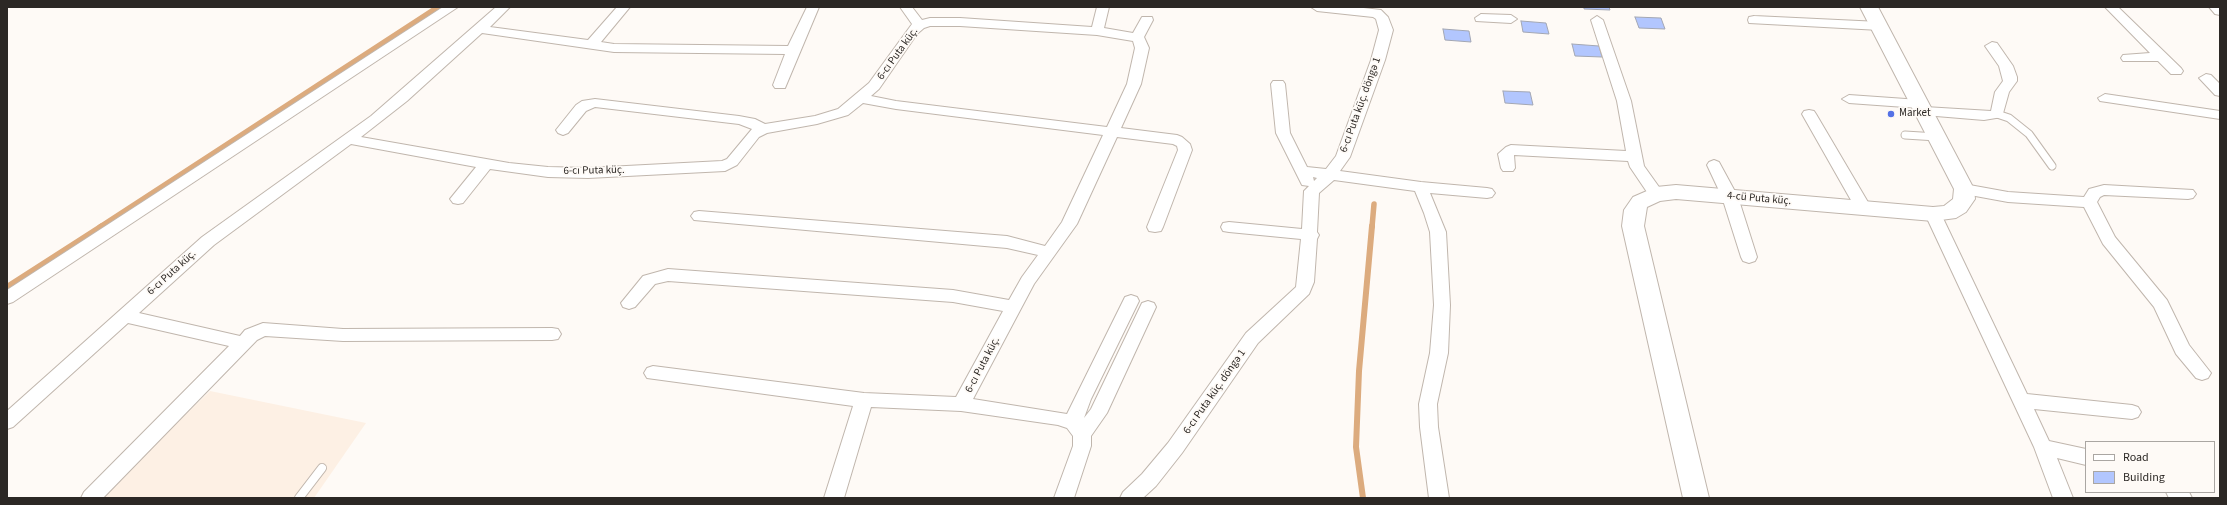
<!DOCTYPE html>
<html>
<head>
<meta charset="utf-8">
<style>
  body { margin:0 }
  #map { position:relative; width:2227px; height:505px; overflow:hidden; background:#fefaf6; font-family:"Source Sans 3",sans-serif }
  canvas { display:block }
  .frame { position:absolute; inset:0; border:8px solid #2c2825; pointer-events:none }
  .legend { position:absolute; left:2085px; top:441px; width:130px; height:52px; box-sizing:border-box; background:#fefaf6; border:1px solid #aaa6a2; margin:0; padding:5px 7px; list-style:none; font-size:12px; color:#2c2825 }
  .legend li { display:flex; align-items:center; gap:8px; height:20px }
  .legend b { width:20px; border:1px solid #aaa6a2 }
</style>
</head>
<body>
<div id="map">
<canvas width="2227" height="505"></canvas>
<div class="frame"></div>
<ul class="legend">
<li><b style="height:5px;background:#fff"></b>Road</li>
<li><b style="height:11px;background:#b2c6fe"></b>Building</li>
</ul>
</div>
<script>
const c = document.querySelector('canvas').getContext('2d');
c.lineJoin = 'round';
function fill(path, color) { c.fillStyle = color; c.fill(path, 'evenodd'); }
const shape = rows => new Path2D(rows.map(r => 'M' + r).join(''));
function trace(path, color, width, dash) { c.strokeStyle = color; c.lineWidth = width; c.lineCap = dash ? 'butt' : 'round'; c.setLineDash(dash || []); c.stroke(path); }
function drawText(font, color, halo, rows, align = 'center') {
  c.font = font + ' "Source Sans 3",sans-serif'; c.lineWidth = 3.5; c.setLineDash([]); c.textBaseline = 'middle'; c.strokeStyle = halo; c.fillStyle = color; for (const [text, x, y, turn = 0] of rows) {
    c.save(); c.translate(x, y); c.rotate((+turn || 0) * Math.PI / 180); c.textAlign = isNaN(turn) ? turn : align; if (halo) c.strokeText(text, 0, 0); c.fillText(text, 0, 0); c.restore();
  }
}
const built = shape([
  [210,391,366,423,314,498,99,498]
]);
const streamFar1 = shape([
  [100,227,438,7],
  [1372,227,1374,204]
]);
const stream = shape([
  [7,287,102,226],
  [1363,498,1356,447,1359,371,1372,226]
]);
const building = shape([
  [1584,7,1609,7,1610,10,1584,9,1584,7],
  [1635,17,1661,18,1665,29,1639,28,1635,17],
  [1521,21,1546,23,1549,34,1523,32,1521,21],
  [1443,29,1469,31,1471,42,1445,40,1443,29],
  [1572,44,1599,46,1602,57,1575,56,1572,44],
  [1503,91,1530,92,1533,105,1505,103,1503,91]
]);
const laneFar1 = shape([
  [1997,114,2009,118,2029,134,2052,166],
  [1905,135,1937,137]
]);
const lane = shape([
  [299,498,322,468]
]);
const street = shape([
  [443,7,458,7,13,302,7,304,7,290,443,7],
  [496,7,510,7,490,27,588,40,617,7,630,7,601,42,614,44,788,46,807,7,819,7,785,88,775,88,773,85,785,54,614,52,482,33,407,101,361,137,509,163,548,167,588,168,722,161,727,159,752,129,739,124,595,107,586,111,568,133,563,135,558,133,556,130,576,105,582,101,595,99,739,116,755,119,765,124,815,116,838,109,869,83,912,24,900,7,912,7,922,20,930,18,960,18,1092,27,1097,7,1109,7,1104,28,1133,33,1142,17,1152,17,1153,20,1144,37,1149,48,1141,84,1121,128,1177,135,1182,137,1190,144,1192,150,1163,227,1161,231,1155,232,1149,231,1147,227,1178,150,1177,146,1173,144,1117,137,1077,224,1034,284,973,399,1067,414,1125,297,1131,295,1137,297,1139,301,1091,399,1084,418,1091,409,1142,303,1148,301,1154,303,1156,307,1107,413,1091,436,1091,446,1074,498,1054,498,1073,446,1073,436,1067,428,1058,425,961,411,871,407,844,498,824,498,853,406,647,378,644,373,647,368,653,366,864,393,956,397,1003,311,953,302,668,281,655,284,635,307,629,309,623,307,621,303,643,276,668,269,953,290,1009,300,1022,277,1038,255,1007,248,694,220,691,216,694,212,699,211,1007,236,1045,246,1062,222,1103,135,896,109,863,103,848,115,817,124,767,133,759,137,737,165,725,171,588,178,548,177,490,169,463,203,458,204,453,203,450,199,476,167,351,144,214,245,139,313,240,336,245,330,263,323,343,329,552,328,558,329,561,334,558,339,552,340,343,341,265,336,257,340,103,498,81,498,84,492,229,346,128,323,13,427,7,429,7,411,202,237,371,116,496,7],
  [930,26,960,26,1097,35,1133,41,1135,48,1127,84,1107,127,896,101,871,96,879,89,917,34,924,28,930,26],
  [1311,7,1355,7,1381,10,1388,17,1393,30,1385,60,1350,157,1340,171,1421,182,1487,188,1492,189,1495,193,1492,197,1487,198,1430,193,1446,232,1450,305,1448,353,1437,404,1438,427,1449,498,1429,498,1420,427,1419,404,1430,353,1434,305,1430,232,1424,213,1415,191,1334,180,1319,193,1317,232,1319,235,1317,239,1314,282,1309,294,1258,343,1182,453,1156,486,1143,498,1120,498,1123,492,1142,474,1168,443,1246,333,1296,287,1301,239,1229,232,1223,231,1221,227,1223,223,1229,222,1302,229,1304,191,1309,186,1302,185,1276,133,1271,84,1273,81,1283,81,1285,84,1290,133,1307,167,1326,169,1336,156,1371,60,1379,30,1376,19,1373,17,1317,11,1311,7],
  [1313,177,1317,178,1314,181,1313,177],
  [2105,7,2118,7,2181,68,2183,71,2181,74,2171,74,2158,61,2123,61,2121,58,2123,55,2150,53,2105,7],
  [2209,7,2220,7,2220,15,2215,14,2209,7],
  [1481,14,1511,15,1517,19,1511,23,1476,21,1475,18,1481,14],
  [1597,16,1603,20,1631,101,1644,166,1664,194,1661,198,1651,198,1630,167,1628,161,1514,155,1515,168,1513,171,1503,171,1501,168,1498,154,1506,147,1511,145,1626,151,1617,101,1591,20,1597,16],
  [1754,16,1880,22,1887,26,1880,30,1749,23,1748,20,1749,17,1754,16],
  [1992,42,1997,43,2013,66,2017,77,2017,81,2009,92,2002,117,1984,120,1924,115,1919,114,1917,111,1919,108,1849,103,1842,99,1849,95,1920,100,1925,101,1927,104,1925,107,1991,111,1995,92,2003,81,1999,66,1985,46,1992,42],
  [2206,74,2211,75,2220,84,2220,96,2215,95,2199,78,2206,74],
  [2105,94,2220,111,2220,119,2100,101,2098,98,2105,94],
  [1809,110,1814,111,1816,114,1872,209,1869,213,1864,214,1859,213,1856,209,1802,114,1804,111,1809,110],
  [1714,160,1719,162,1738,197,1757,257,1755,261,1749,263,1743,261,1741,257,1722,197,1707,165,1709,162,1714,160],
  [1964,184,2008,192,2084,197,2089,189,2104,185,2193,190,2196,194,2193,198,2188,199,2104,195,2100,197,2097,202,2115,237,2167,300,2189,345,2211,373,2208,378,2202,380,2196,378,2176,354,2154,307,2103,244,2084,207,2008,202,1959,193,1956,189,1959,185,1964,184],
  [1933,209,1938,210,1941,214,2027,394,2132,405,2138,407,2141,412,2138,417,2132,419,2034,409,2049,441,2086,449,2086,465,2057,458,2073,498,2053,498,2034,447,1925,214,1928,210,1933,209],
  [2166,492,2189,492,2192,498,2169,498,2166,492]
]);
const secondary = shape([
  [1860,7,1878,7,1974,189,1975,199,1966,212,1956,218,1933,221,1676,199,1660,201,1647,207,1644,226,1709,498,1683,498,1622,226,1624,210,1633,197,1656,187,1676,185,1933,207,1944,206,1953,199,1954,189,1860,7]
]);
const markers = [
  [1891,114,4,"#5471e6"]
];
const streetNames = [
  ["6-cı Puta küç.",898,54,-54],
  ["6-cı Puta küç. döngə 1",1361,105,-70],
  ["6-cı Puta küç.",594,171,-1],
  ["4-cü Puta küç.",1759,199,5],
  ["6-cı Puta küç.",172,273,-42],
  ["6-cı Puta küç.",983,365,-62],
  ["6-cı Puta küç. döngə 1",1215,392,-55]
];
const poiNames = [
  ["Market",1899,114]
];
fill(built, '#fdf0e4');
trace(streamFar1, '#dcab7e', 5.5);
trace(stream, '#dcab7e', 6);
fill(building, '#b2c6fe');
trace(building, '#a3a7b3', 1);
trace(laneFar1, '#c0b6ad', 9);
trace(lane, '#c0b6ad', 10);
trace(street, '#c0b6ad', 2);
trace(secondary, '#c0b6ad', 2);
trace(laneFar1, '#fff', 7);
trace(lane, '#fff', 8);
fill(street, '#fff');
fill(secondary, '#fff');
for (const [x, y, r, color] of markers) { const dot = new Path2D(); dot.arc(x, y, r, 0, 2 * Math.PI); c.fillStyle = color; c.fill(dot); trace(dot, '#fefaf6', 1.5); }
drawText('11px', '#2c2825', '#fefaf6', streetNames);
drawText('11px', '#2c2825', '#fefaf6', poiNames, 'left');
</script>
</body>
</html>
